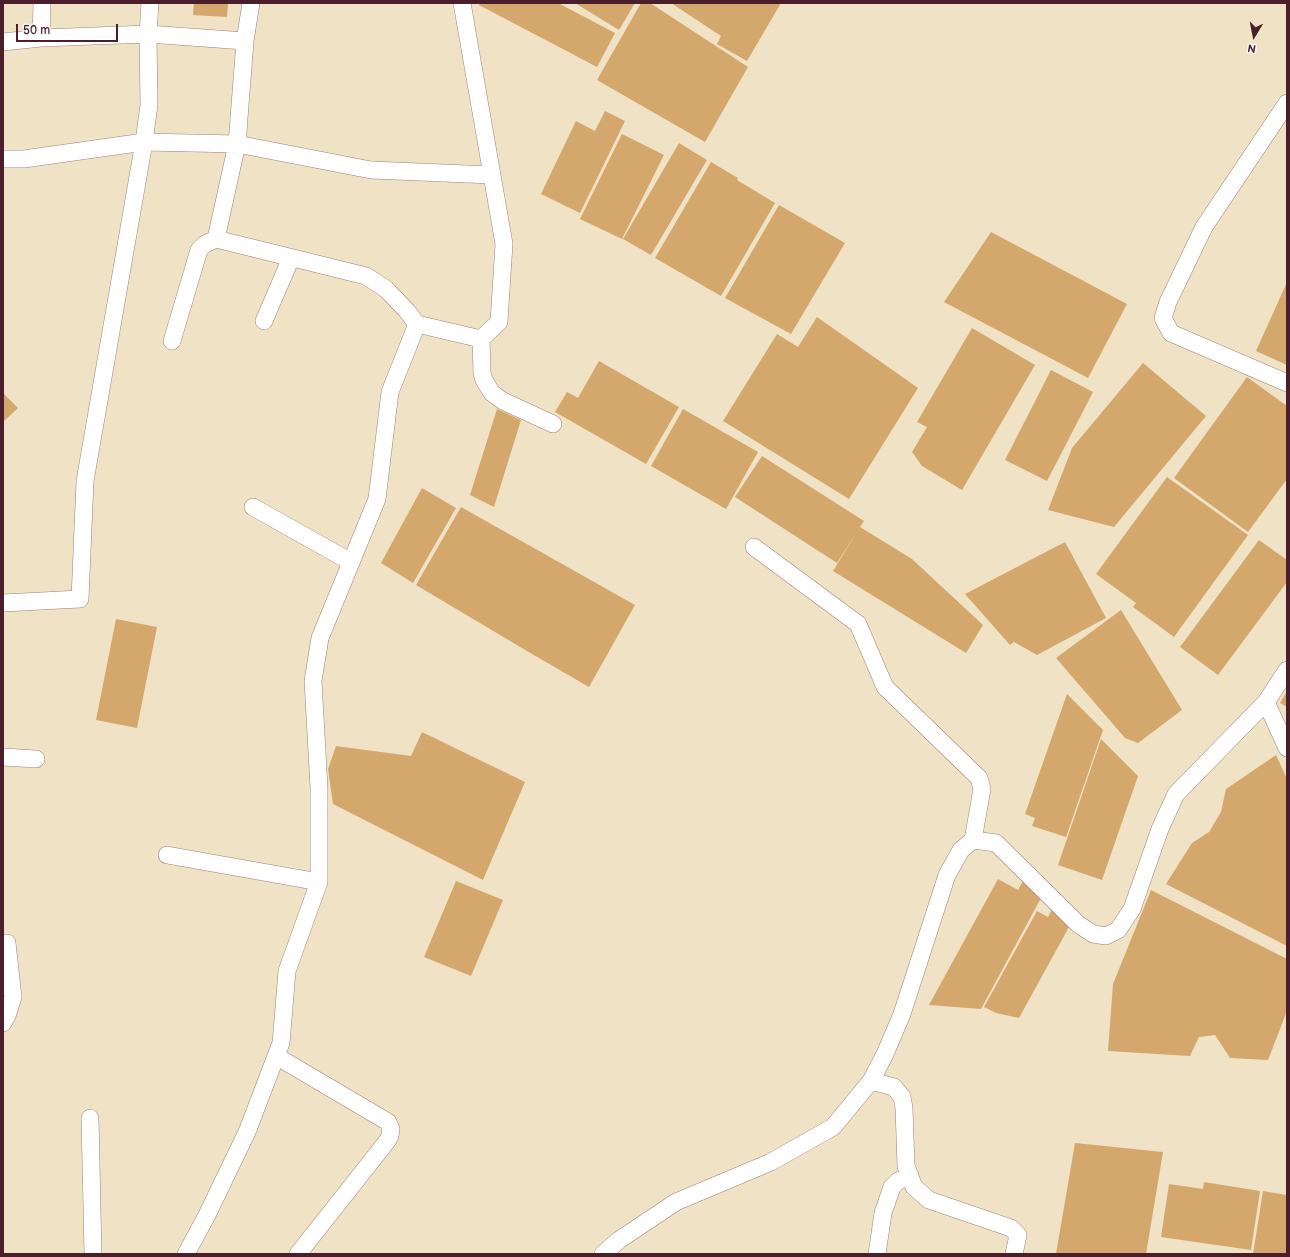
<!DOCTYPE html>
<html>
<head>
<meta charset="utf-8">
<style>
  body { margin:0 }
  #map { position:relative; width:1290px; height:1257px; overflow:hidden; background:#f0e2c5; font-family:"Balsamiq Sans",sans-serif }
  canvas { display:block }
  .frame { position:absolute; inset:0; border:4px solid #4a1f2b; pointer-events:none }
  .north { position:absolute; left:1234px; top:16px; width:40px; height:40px; -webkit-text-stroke:3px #f6f6f2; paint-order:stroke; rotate:190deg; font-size:11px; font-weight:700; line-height:16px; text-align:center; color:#4a1f2b }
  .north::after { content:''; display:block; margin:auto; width:14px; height:18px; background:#4a1f2b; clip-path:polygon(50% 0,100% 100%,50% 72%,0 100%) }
  .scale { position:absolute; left:16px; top:24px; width:102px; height:18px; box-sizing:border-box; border:2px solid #4a1f2b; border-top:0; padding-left:5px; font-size:12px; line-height:14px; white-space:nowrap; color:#4a1f2b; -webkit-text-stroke:3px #f6f6f2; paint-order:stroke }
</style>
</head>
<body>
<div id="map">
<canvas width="1290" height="1257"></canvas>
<div class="frame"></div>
<div class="north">N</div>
<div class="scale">50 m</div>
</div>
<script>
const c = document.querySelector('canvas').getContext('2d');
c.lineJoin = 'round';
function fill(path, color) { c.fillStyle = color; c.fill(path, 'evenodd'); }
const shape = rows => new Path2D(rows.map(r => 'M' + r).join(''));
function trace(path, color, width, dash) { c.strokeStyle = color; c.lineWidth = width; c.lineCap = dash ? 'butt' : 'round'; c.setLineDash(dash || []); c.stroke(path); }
const building = shape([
  [194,3,228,3,227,17,193,15],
  [480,3,558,3,615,33,597,67,479,5],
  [575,3,635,3,619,30],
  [641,3,650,3,748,67,705,142,597,80],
  [671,3,781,3,747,61,717,44,721,36],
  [605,111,625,121,580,213,541,194,576,121,595,131],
  [622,134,664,155,622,239,580,219],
  [679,143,707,160,651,255,623,239],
  [711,162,738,178,737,180,775,203,721,296,655,258],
  [779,205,845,243,791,334,725,298],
  [991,232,1127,304,1088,378,944,302],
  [1287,282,1287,365,1256,351],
  [817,317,918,388,849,499,723,421,777,334,798,347],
  [972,328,1035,365,962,490,922,466,912,452,927,427,917,422],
  [599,361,679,407,646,464,555,412,567,392,578,398],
  [1143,363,1206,416,1114,527,1048,510,1072,448],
  [1051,370,1093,392,1047,481,1005,460],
  [1247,377,1287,406,1287,479,1248,532,1174,478],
  [3,393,18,408,3,422],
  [497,409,521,420,494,507,470,495],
  [683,409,758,452,726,509,651,466],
  [762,456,864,521,860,527,912,559,983,625,966,653,833,571,858,530,837,563,735,497],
  [1167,477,1248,535,1174,637,1133,607,1136,603,1096,574],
  [422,488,456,508,413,583,381,563],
  [461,507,635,605,589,687,532,654,416,585],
  [1259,540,1287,560,1287,582,1218,675,1180,647],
  [1065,542,1106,618,1037,655,1014,642,1010,645,965,594],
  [1121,610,1182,710,1138,743,1125,738,1056,658],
  [116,619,157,627,137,728,96,720],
  [1287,691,1287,707,1280,703],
  [1067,694,1103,730,1066,837,1032,826,1035,818,1025,814],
  [422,732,525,782,483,880,333,804,328,769,336,746,411,756],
  [1101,739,1138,776,1102,880,1058,865],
  [1276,755,1287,779,1287,946,1166,884,1192,843,1209,832,1221,812,1226,789],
  [998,879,1018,890,1023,881,1041,898,981,1009,929,1005],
  [456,881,503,900,471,976,424,957],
  [1151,890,1287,959,1287,1011,1268,1060,1230,1058,1215,1035,1199,1037,1190,1056,1108,1051,1113,984],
  [1053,907,1069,927,1019,1018,996,1013,984,1007,1037,911,1048,917],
  [1075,1143,1163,1152,1146,1254,1056,1254],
  [1204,1182,1260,1191,1251,1250,1161,1237,1169,1184,1203,1189],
  [1263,1191,1287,1195,1287,1254,1253,1254]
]);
const minor = shape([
  [150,3,148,34,149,105,144,142,237,144,245,41,251,3],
  [41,38,42,3],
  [3,42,41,38,148,34,245,41],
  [1287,103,1204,227,1168,302,1163,318,1171,333,1287,383],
  [3,159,24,159,144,142,85,481,80,599,3,603],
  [264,321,291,258],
  [417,324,407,311,386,289,366,276,216,239,237,144,371,170,492,175],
  [481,339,482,373,484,380,492,393,503,401,553,424],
  [172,341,199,250,205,244,216,239],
  [253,507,351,562],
  [754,547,858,624,885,687,979,778,982,789,973,840],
  [1287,670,1266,702,1287,748],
  [3,757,36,759],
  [167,855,319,882],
  [3,1023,7,1016,13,997,7,943],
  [276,1056,388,1122,391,1129,390,1136,388,1140,298,1254],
  [871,1081,894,1087,902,1097,904,1108,906,1166,914,1187,929,1200,1011,1228,1018,1235,1014,1254],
  [90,1118,93,1254],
  [186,1254,207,1215,247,1132,281,1043,287,971,319,882,319,788,313,681,320,638,377,499,390,392,417,324,481,339,499,322,504,244,462,3],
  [603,1254,619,1240,676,1202,771,1162,833,1127,871,1081,885,1054,902,1014,947,875,961,850,973,840,996,843,1078,924,1093,934,1106,936,1118,930,1132,909,1160,829,1176,794,1266,702],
  [877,1254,883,1213,892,1187,898,1181,910,1176]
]);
fill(building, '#d4a76d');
trace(minor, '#9d8078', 18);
trace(minor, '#fff', 17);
</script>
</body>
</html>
